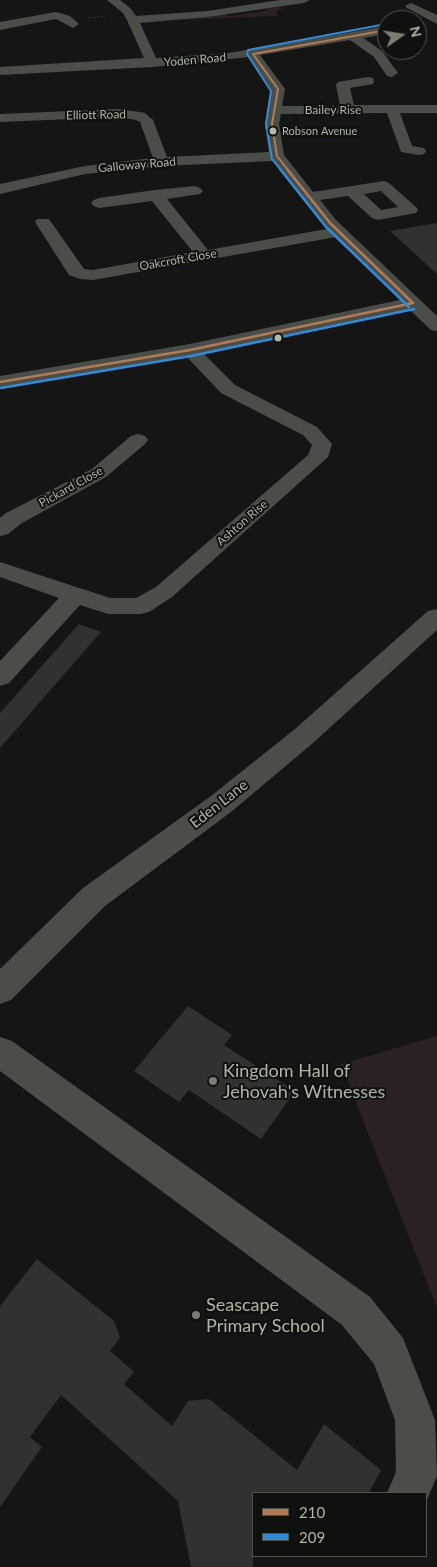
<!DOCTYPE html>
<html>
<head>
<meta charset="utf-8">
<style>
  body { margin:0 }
  #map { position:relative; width:437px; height:1567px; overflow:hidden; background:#151515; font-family:Lato,sans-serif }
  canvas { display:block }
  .legend { position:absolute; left:252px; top:1492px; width:175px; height:65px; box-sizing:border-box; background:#0f110f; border:1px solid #4f534b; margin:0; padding:6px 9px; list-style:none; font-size:15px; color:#b0b7a4 }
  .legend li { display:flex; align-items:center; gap:10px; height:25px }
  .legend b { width:25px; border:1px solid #4f534b }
  .north { position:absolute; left:377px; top:10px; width:50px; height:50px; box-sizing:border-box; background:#0f110f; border:1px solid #4f534b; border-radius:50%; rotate:77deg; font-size:14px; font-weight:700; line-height:20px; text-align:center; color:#b0b7a4 }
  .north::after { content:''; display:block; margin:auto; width:18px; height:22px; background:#7a7e72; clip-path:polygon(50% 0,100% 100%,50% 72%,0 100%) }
</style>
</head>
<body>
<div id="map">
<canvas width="437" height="1567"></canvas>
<ul class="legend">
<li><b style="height:6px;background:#b07c57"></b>210</li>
<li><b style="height:6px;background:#338bd7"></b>209</li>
</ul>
<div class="north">N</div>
</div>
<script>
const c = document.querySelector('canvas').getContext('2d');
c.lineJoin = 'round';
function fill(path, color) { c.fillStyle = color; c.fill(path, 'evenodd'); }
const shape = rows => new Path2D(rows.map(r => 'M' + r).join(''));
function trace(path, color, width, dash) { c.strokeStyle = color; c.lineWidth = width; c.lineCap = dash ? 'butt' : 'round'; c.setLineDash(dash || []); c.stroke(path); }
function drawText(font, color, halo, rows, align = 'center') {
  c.font = font + ' Lato,sans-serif'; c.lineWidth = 4; c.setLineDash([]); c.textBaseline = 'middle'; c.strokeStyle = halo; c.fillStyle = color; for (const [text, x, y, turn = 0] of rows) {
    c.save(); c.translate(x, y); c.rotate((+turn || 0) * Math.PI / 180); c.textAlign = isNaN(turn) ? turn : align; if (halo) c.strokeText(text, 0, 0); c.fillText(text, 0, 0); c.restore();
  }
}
const green = shape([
  [278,7,283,8,276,11,278,16,176,20,177,18,224,13,228,16,255,13,266,10,268,8],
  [437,1036,437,1308,341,1064]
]);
const building = shape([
  [437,223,437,274,390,231],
  [79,624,101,632,0,748,0,713],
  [188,1006,232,1035,224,1045,295,1091,261,1139,189,1090,179,1102,134,1071],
  [37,1259,114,1321,120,1338,110,1351,134,1372,124,1384,172,1426,188,1401,209,1399,297,1470,324,1424,381,1470,369,1493,253,1493,253,1567,191,1567,178,1501,61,1395,30,1437,42,1447,0,1507,0,1306]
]);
const path = shape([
  [89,18,106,16]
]);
const minor = shape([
  [107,0,120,0,131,9,136,16,207,11,280,0,310,0,304,3,207,17,140,23,156,58,229,53,387,26,387,34,363,38,382,51,398,73,392,77,387,76,374,57,350,40,260,55,285,89,282,106,340,106,336,85,338,82,368,77,373,78,374,81,373,84,350,88,354,105,437,105,437,113,400,113,412,146,424,148,426,151,424,154,419,155,401,152,387,113,281,114,279,124,284,155,313,192,384,181,389,183,416,207,418,210,416,213,378,220,372,218,348,196,320,200,336,220,437,316,437,331,431,330,409,309,203,353,235,385,317,427,332,444,328,457,172,597,149,612,141,614,108,614,80,605,9,683,0,686,0,661,59,598,0,577,0,562,110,598,136,598,156,587,308,455,312,445,303,435,221,393,186,356,0,388,0,376,190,344,400,300,336,237,93,280,80,279,69,275,35,222,37,219,49,219,84,269,93,270,193,252,152,201,99,208,94,206,91,203,94,200,99,198,155,190,195,186,200,188,203,191,200,194,167,199,208,250,327,229,273,161,162,166,85,174,0,194,0,184,85,166,153,158,140,122,136,120,118,117,0,122,0,114,118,109,140,112,145,113,153,120,167,157,269,152,265,124,271,89,249,57,152,67,0,75,0,67,144,58,127,20,123,13,107,0],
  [381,191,398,207,381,210,364,194,381,191],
  [411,3,437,15,437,24,407,8,405,6,411,3],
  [56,12,70,16,79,24,73,28,56,19,0,30,0,22,56,12],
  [138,434,145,436,148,440,145,444,106,477,22,523,8,534,0,536,0,518,6,513,92,469,131,436,138,434],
  [437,609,437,630,313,743,231,812,105,906,11,1000,0,1004,0,969,83,888,211,796,295,729,428,611,437,609],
  [0,1037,12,1041,370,1297,403,1338,435,1420,437,1476,426,1502,426,1493,387,1493,396,1472,395,1420,374,1364,342,1325,0,1071,0,1037]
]);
const bus1Far1 = shape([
  [288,170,277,156,272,124,278,89,253,54,387,30]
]);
const bus1 = shape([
  [287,169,330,223,413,303],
  [0,382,190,350,413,303]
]);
const bus2Far1 = shape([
  [281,170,272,159,266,124,271,91,247,54,248,50,386,24]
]);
const bus2 = shape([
  [280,169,326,227,409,307],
  [1,388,191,356,414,309]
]);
const markers = [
  [273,131,4.5,"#b0b7a4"],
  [278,338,4.5,"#b0b7a4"],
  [213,1081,5,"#7a7e72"],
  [196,1315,5,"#7a7e72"]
];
const farBusnames = [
  ["Robson Avenue",282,131]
];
const farStreetnames = [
  ["Yoden Road",195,60,-5],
  ["Bailey Rise",333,110],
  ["Elliott Road",96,115,-1],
  ["Galloway Road",137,165,-5],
  ["Oakcroft Close",178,260,-10],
  ["Pickard Close",71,487,-29],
  ["Ashton Rise",242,523,-41]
];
const streetNames = [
  ["Eden Lane",219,804,-38]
];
const nearPoinames = [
  ["Kingdom Hall of",223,1071],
  ["Jehovah's Witnesses",223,1092],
  ["Seascape",206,1305],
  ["Primary School",206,1326]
];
fill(green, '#2b2124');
fill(building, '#31322f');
trace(path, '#4d4f4a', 1, [1, 2]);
fill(minor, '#4b4e48');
trace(bus1Far1, '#b07c57', 2);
trace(bus1, '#b07c57', 2.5);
trace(bus2Far1, '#338bd7', 2);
trace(bus2, '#338bd7', 2.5);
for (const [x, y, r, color] of markers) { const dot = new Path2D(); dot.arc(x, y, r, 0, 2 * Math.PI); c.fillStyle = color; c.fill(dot); trace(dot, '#0f110f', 2); }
drawText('11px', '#b0b7a4', '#0f110f', farBusnames, 'left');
drawText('12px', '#b0b7a4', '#0f110f', farStreetnames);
drawText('15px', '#b0b7a4', '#0f110f', streetNames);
drawText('18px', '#b0b7a4', '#0f110f', nearPoinames, 'left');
</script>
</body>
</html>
